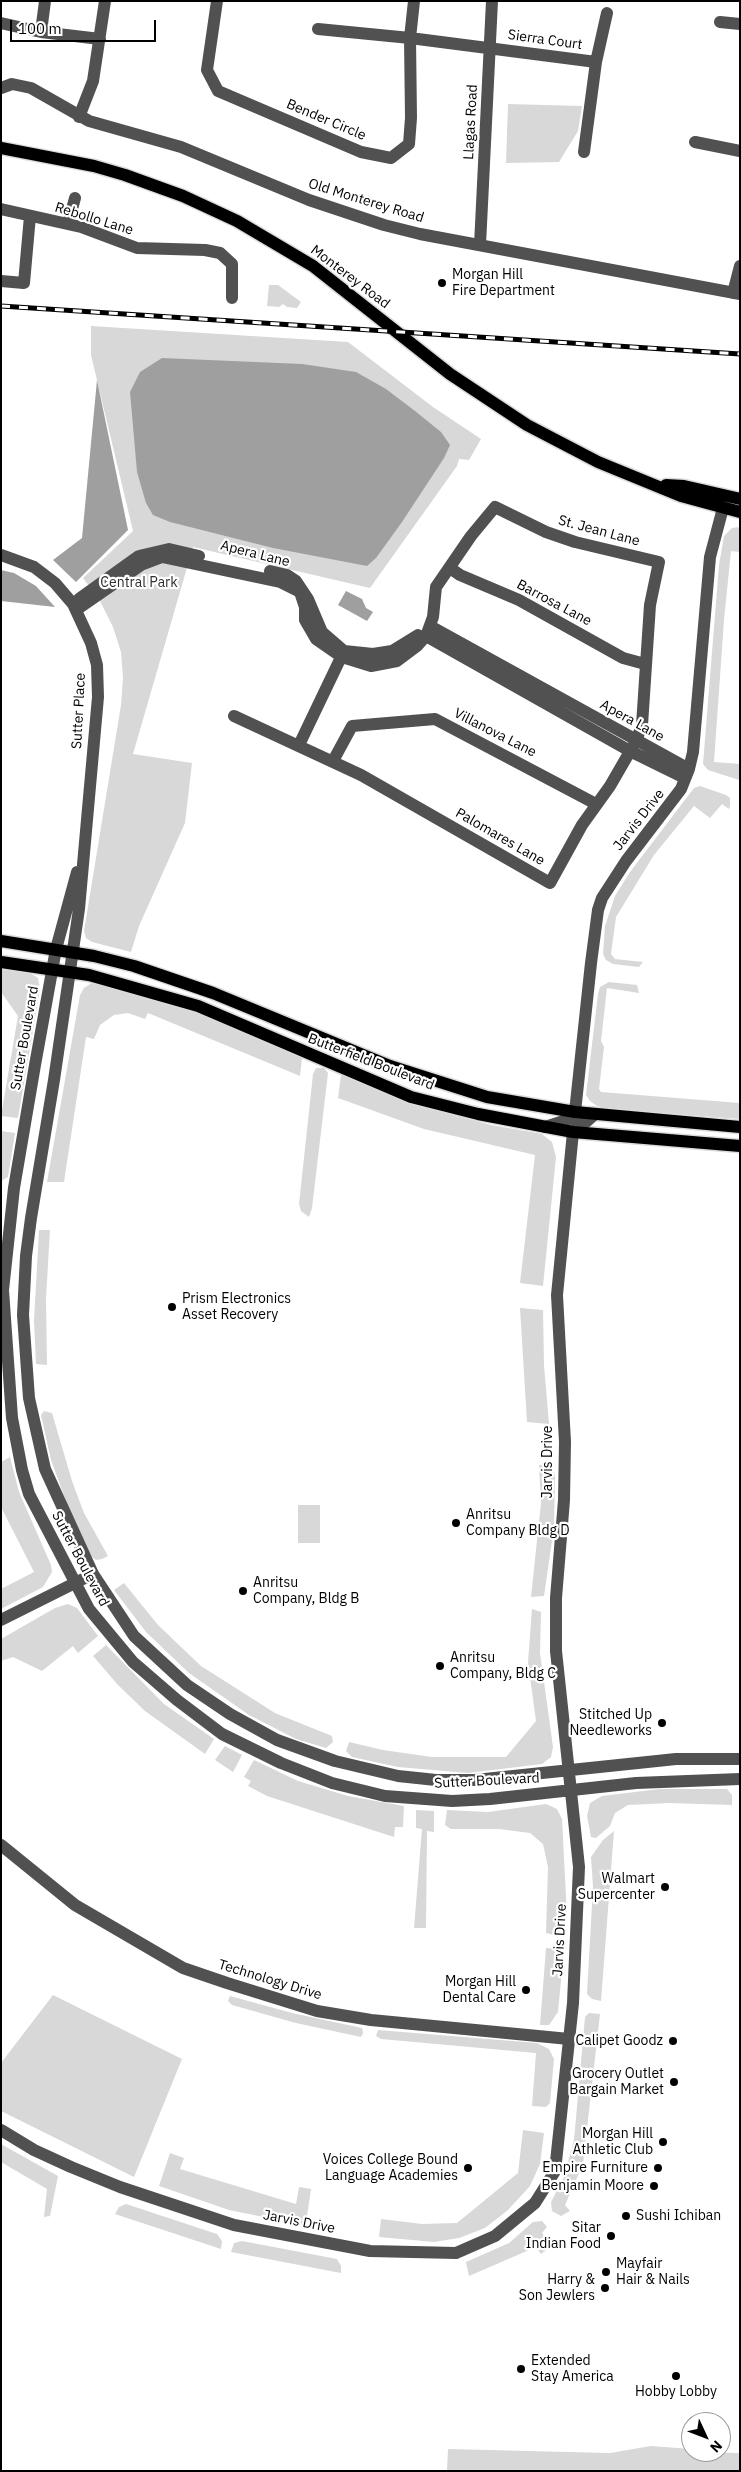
<!DOCTYPE html>
<html>
<head>
<meta charset="utf-8">
<style>
  body { margin:0 }
  #map { position:relative; width:741px; height:2472px; overflow:hidden; background:#fff; font-family:"IBM Plex Sans",sans-serif }
  canvas { display:block }
  .frame { position:absolute; inset:0; border:2px solid #000; pointer-events:none }
  .north { position:absolute; left:681px; top:2412px; width:50px; height:50px; box-sizing:border-box; background:#fff; border:1px solid #999; border-radius:50%; rotate:133deg; font-size:14px; font-weight:700; line-height:20px; text-align:center; color:#000 }
  .north::after { content:''; display:block; margin:auto; width:18px; height:22px; background:#000; clip-path:polygon(50% 0,100% 100%,50% 72%,0 100%) }
  .scale { position:absolute; left:10px; top:20px; width:146px; height:22px; box-sizing:border-box; border:2px solid #000; border-top:0; padding-left:6px; font-size:15px; line-height:18px; white-space:nowrap; color:#000; -webkit-text-stroke:4px #fff; paint-order:stroke }
</style>
</head>
<body>
<div id="map">
<canvas width="741" height="2472"></canvas>
<div class="frame"></div>
<div class="north">N</div>
<div class="scale">100 m</div>
</div>
<script>
const c = document.querySelector('canvas').getContext('2d');
c.lineJoin = 'round';
function fill(path, color) { c.fillStyle = color; c.fill(path, 'evenodd'); }
const shape = rows => new Path2D(rows.map(r => 'M' + r).join(''));
function trace(path, color, width, dash) { c.strokeStyle = color; c.lineWidth = width; c.lineCap = dash ? 'butt' : 'round'; c.setLineDash(dash || []); c.stroke(path); }
function drawText(font, color, halo, rows, align = 'center') {
  c.font = font + ' "IBM Plex Sans",sans-serif'; c.lineWidth = 4.5; c.setLineDash([]); c.textBaseline = 'middle'; c.strokeStyle = halo; c.fillStyle = color; for (const [text, x, y, turn = 0] of rows) {
    c.save(); c.translate(x, y); c.rotate((+turn || 0) * Math.PI / 180); c.textAlign = isNaN(turn) ? turn : align; if (halo) c.strokeText(text, 0, 0); c.fillText(text, 0, 0); c.restore();
  }
}
const green = shape([
  [508,104,582,106,578,131,559,162,506,163],
  [269,285,278,285,301,302,297,308,287,307,283,304,279,307,267,306],
  [91,326,348,342,433,407,481,439,469,460,459,459,457,466,370,588,193,547,133,754,192,763,185,823,139,926,131,952,92,942,86,938,84,931,121,705,123,678,121,652,113,627,99,599,83,578,133,531,91,355],
  [740,527,740,552,731,551,724,620,714,762,740,764,739,780,708,770,703,764,719,565,724,536,732,528],
  [700,786,726,795,730,798,730,806,729,809,722,804,710,818,694,806,654,855,616,917,611,954,615,959,643,962,639,967,613,964,606,960,603,954,605,926,615,896,630,872,694,788],
  [1,967,29,972,38,978,40,989,18,1118,1,1116,18,1016,1,992],
  [93,982,169,1002,239,1029,302,1058,300,1076,148,1013,145,1019,128,1013,114,1015,100,1025,94,1039,86,1037,64,1182,47,1182,80,995,84,988],
  [609,982,637,985,639,993,607,988,601,1041,604,1047,599,1089,601,1092,740,1103,740,1119,611,1109,597,1106,590,1101,586,1095,598,994,600,987],
  [316,1068,324,1068,328,1073,312,1208,309,1217,301,1211,299,1204,313,1074],
  [341,1075,442,1112,491,1125,542,1134,552,1142,556,1157,543,1286,520,1283,535,1155,424,1129,338,1098],
  [1,1131,15,1133,8,1177,1,1181],
  [39,1230,50,1230,46,1298,47,1365,36,1364,34,1321],
  [520,1308,543,1310,544,1365,549,1424,527,1422],
  [44,1411,52,1413,72,1481,84,1513,108,1556,102,1559,96,1560,91,1556,70,1512,51,1460,41,1415],
  [10,1457,19,1492,51,1565,52,1572,43,1587,1,1609,1,1589,34,1572,1,1507,1,1462],
  [539,1465,551,1465,555,1475,554,1527,544,1596,531,1597,541,1503],
  [298,1505,320,1505,320,1543,298,1543],
  [124,1583,158,1625,201,1666,275,1713,332,1736,333,1742,326,1748,296,1739,249,1715,189,1673,146,1632,114,1590],
  [68,1604,77,1608,98,1636,78,1653,73,1646,42,1671,13,1657,1,1661,1,1639,55,1608],
  [532,1609,541,1612,540,1653,553,1747,551,1757,542,1764,468,1773,398,1767,352,1757,346,1751,349,1742,383,1750,432,1757,506,1757,536,1721,528,1662],
  [106,1645,164,1704,214,1739,205,1754,145,1711,118,1685,93,1656],
  [225,1746,242,1755,233,1772,215,1760],
  [254,1760,298,1781,348,1796,404,1806,403,1827,395,1827,394,1837,267,1796,248,1786,251,1781,244,1777],
  [660,1789,727,1789,732,1795,732,1805,669,1803,628,1805,615,1813,610,1826,596,1838,591,1837,587,1816,590,1803,602,1796],
  [546,1804,557,1809,562,1819,567,1916,563,1937,546,1933,548,1867,543,1844,530,1833,499,1829,451,1829,445,1825,447,1810,488,1812],
  [416,1810,434,1811,434,1832,427,1831,426,1928,414,1928,422,1829,416,1828],
  [614,1831,601,2001,592,1999,587,1994,593,1887,591,1857,603,1840],
  [546,1948,564,1949,558,2012,549,2025,540,2025],
  [53,1995,182,2059,134,2177,1,2111,1,2063],
  [230,1996,292,2013,362,2028,363,2033,361,2037,296,2023,232,2005,228,2001],
  [589,2013,600,2014,583,2164,565,2205,570,2211,561,2216,552,2211,551,2202,564,2177,574,2140,585,2017],
  [378,2030,537,2043,549,2049,554,2059,550,2103,546,2107,532,2106,536,2053,381,2039,376,2036],
  [523,2130,544,2133,540,2164,530,2186,508,2210,485,2228,459,2238,434,2242,379,2237,381,2219,422,2224,457,2223,518,2173],
  [1,2144,58,2176,50,2216,44,2217,47,2189,1,2162],
  [170,2153,184,2158,180,2169,296,2204,299,2187,311,2189,306,2223,303,2225,229,2210,159,2186],
  [126,2204,217,2234,222,2241,221,2249,115,2214,119,2207],
  [542,2221,547,2227,542,2233,552,2246,541,2254,536,2247,469,2276,466,2262,509,2243,533,2222],
  [242,2241,337,2259,341,2266,341,2273,231,2252,234,2243],
  [651,2446,691,2449,691,2452,740,2453,740,2471,447,2471,448,2449,610,2453]
]);
const water = shape([
  [162,358,302,364,356,372,386,389,415,411,441,432,450,445,444,458,402,522,376,558,367,566,273,548,170,522,153,515,146,503,137,472,130,392,140,372],
  [97,380,128,530,76,582,53,560,82,538],
  [1,570,14,573,36,586,55,607,1,601],
  [346,591,362,599,366,608,373,612,367,621,338,605]
]);
const minor = shape([
  [217,1,207,70,218,91,361,152,391,158,409,144,411,118,410,38,414,1],
  [720,22,740,24],
  [1,23,41,32,100,39],
  [318,29,410,38,596,62],
  [41,32,45,1],
  [1,88,12,84,31,88,89,121,181,147,309,200,384,225,420,234,740,294],
  [79,117,93,81,105,1],
  [695,142,740,151],
  [584,152,596,62,607,13],
  [1,209,81,227,137,248,205,250,220,253,232,264,232,298],
  [68,224,75,198],
  [480,245,492,1],
  [1,281,24,283,30,216],
  [733,293,740,266],
  [1,555,34,567,55,583,73,604,91,643,97,665,98,697,79,909,54,1080,31,1218,26,1256,23,1315,29,1398,45,1469,93,1574,134,1636,187,1685,230,1714,277,1740,335,1761,398,1776,436,1780,475,1780,676,1759,740,1759],
  [450,568,460,575,519,600,623,658,645,664],
  [270,571,287,575,296,581,308,599,322,632,344,651,373,654,392,651,418,635],
  [79,599,139,556,169,549,199,556],
  [76,610,141,565,162,557,280,582,300,592,305,607,305,620,316,639,342,657,371,666,397,661,417,646,426,636,630,751,685,778],
  [430,626,689,769],
  [234,716,361,775,550,883,582,825,610,786,636,741,642,725,650,605,659,562,575,542,546,532,495,507,471,536,436,587,433,617,426,636],
  [299,745,344,651],
  [333,761,352,726,435,719,596,804],
  [77,872,56,949,35,1065,14,1188,3,1290,12,1418,22,1470,29,1494,89,1609,133,1662,177,1700,222,1734,281,1763,332,1783,385,1796,452,1801,490,1799,636,1783,740,1779],
  [545,1127,567,1120,575,1112,591,963,598,910,602,898,626,861,681,789,689,769,693,752,710,557,723,508],
  [1,1620,93,1574],
  [1,1845,75,1905,183,1968,227,1983,317,2011,371,2020,569,2039],
  [1,2130,34,2150,71,2167,120,2187,234,2225,370,2251,456,2253,495,2236,535,2203,555,2171,573,2003,579,1867,556,1651,556,1598,564,1500,565,1442,557,1295,573,1132,579,1124,586,1122,595,1114]
]);
const major = shape([
  [1,148,94,166,125,175,183,196,237,221,313,266,450,374,527,425,598,462,681,496,740,512],
  [666,485,684,486,740,499],
  [1,941,94,956,134,966,213,993,390,1066,487,1097,575,1112,740,1127],
  [1,962,89,975,198,1006,411,1097,478,1114,573,1132,740,1146]
]);
const rail = shape([
  [1,306,740,354]
]);
const markers = [
  [442,283,5,"#000"],
  [172,1307,5,"#000"],
  [456,1523,5,"#000"],
  [243,1591,5,"#000"],
  [440,1666,5,"#000"],
  [662,1723,5,"#000"],
  [665,1887,5,"#000"],
  [526,1990,5,"#000"],
  [673,2041,5,"#000"],
  [674,2082,5,"#000"],
  [663,2142,5,"#000"],
  [468,2168,5,"#000"],
  [658,2168,5,"#000"],
  [654,2186,5,"#000"],
  [626,2216,5,"#000"],
  [611,2236,5,"#000"],
  [606,2272,5,"#000"],
  [605,2288,5,"#000"],
  [521,2369,5,"#000"],
  [676,2376,5,"#000"]
];
const streetNames = [
  ["Sierra Court",545,40,8],
  ["Bender Circle",326,120,23],
  ["Llagas Road",471,122,-87],
  ["Old Monterey Road",366,201,17],
  ["Rebollo Lane",94,219,17],
  ["Monterey Road",350,277,37],
  ["St. Jean Lane",599,531,15],
  ["Apera Lane",255,554,14],
  ["Barrosa Lane",554,603,28],
  ["Sutter Place",79,711,-87],
  ["Apera Lane",632,721,29],
  ["Villanova Lane",495,733,27],
  ["Jarvis Drive",639,820,-52],
  ["Palomares Lane",500,837,30],
  ["Sutter Boulevard",25,1038,-80],
  ["Butterfield Boulevard",371,1062,21],
  ["Jarvis Drive",548,1462,-90],
  ["Sutter Boulevard",80,1559,62],
  ["Sutter Boulevard",487,1781,-3],
  ["Jarvis Drive",560,1940,-87],
  ["Technology Drive",270,1980,17],
  ["Jarvis Drive",299,2222,11]
];
const poiNames = [
  ["Morgan Hill",452,275,"left"],
  ["Fire Department",452,291,"left"],
  ["Prism Electronics",182,1299,"left"],
  ["Asset Recovery",182,1315,"left"],
  ["Anritsu",466,1515,"left"],
  ["Company Bldg D",466,1531,"left"],
  ["Anritsu",253,1583,"left"],
  ["Company, Bldg B",253,1599,"left"],
  ["Anritsu",450,1658,"left"],
  ["Company, Bldg C",450,1674,"left"],
  ["Stitched Up",652,1715],
  ["Needleworks",652,1731],
  ["Walmart",655,1879],
  ["Supercenter",655,1895],
  ["Morgan Hill",516,1982],
  ["Dental Care",516,1998],
  ["Calipet Goodz",663,2041],
  ["Grocery Outlet",664,2074],
  ["Bargain Market",664,2090],
  ["Morgan Hill",653,2134],
  ["Athletic Club",653,2150],
  ["Voices College Bound",458,2160],
  ["Language Academies",458,2176],
  ["Empire Furniture",648,2168],
  ["Benjamin Moore",644,2186],
  ["Sushi Ichiban",636,2216,"left"],
  ["Sitar",601,2228],
  ["Indian Food",601,2244],
  ["Mayfair",616,2264,"left"],
  ["Hair & Nails",616,2280,"left"],
  ["Harry &",595,2280],
  ["Son Jewlers",595,2296],
  ["Extended",531,2361,"left"],
  ["Stay America",531,2377,"left"],
  ["Hobby Lobby",676,2392,"center"]
];
const parkNames = [
  ["Central Park",139,583]
];
fill(green, '#d8d8d8');
fill(water, '#9f9f9f');
trace(major, '#dbdbdb', 15);
trace(minor, '#515151', 12);
trace(major, '#000', 12);
trace(rail, '#000', 5);
trace(rail, '#fff', 3, [9]);
for (const [x, y, r, color] of markers) { const dot = new Path2D(); dot.arc(x, y, r, 0, 2 * Math.PI); c.fillStyle = color; c.fill(dot); trace(dot, '#fff', 2); }
drawText('14px', '#000', '#fff', streetNames);
drawText('14px', '#000', '#fff', poiNames, 'right');
drawText('14px', '#2f2f2f', '#fff', parkNames);
</script>
</body>
</html>
